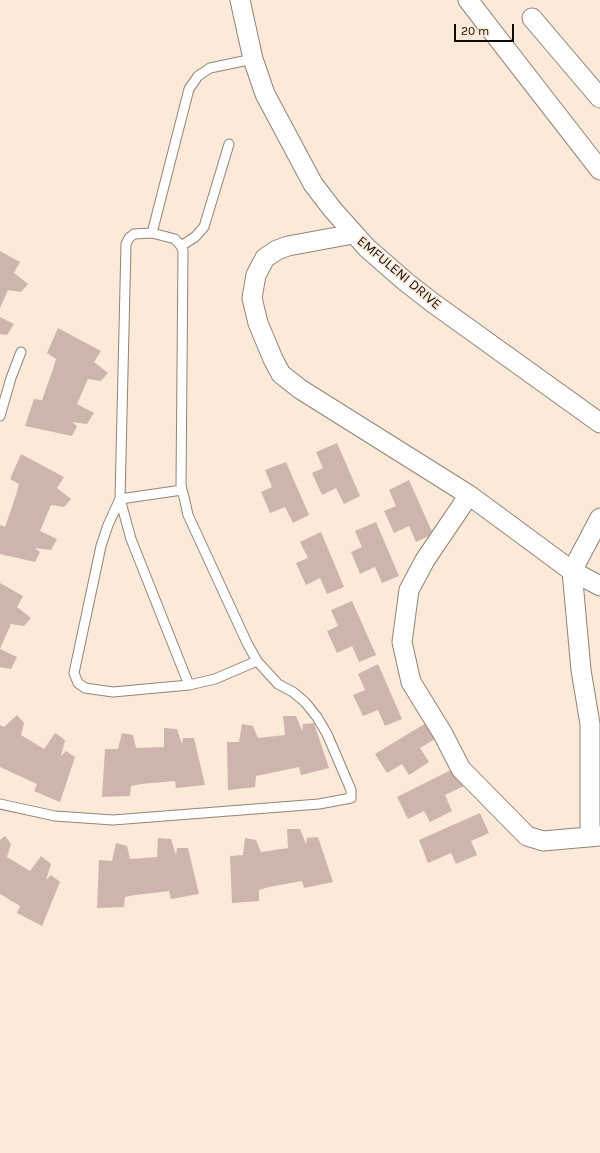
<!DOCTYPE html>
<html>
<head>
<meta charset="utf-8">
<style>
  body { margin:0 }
  #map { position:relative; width:600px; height:1153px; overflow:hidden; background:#fbe9d9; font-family:Karla,sans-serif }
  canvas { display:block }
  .scale { position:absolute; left:454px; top:24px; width:60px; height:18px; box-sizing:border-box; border:2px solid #100b06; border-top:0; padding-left:5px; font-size:12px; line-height:14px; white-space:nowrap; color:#100b06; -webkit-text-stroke:3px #fbe9d9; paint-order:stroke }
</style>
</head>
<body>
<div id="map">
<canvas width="600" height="1153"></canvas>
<div class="scale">20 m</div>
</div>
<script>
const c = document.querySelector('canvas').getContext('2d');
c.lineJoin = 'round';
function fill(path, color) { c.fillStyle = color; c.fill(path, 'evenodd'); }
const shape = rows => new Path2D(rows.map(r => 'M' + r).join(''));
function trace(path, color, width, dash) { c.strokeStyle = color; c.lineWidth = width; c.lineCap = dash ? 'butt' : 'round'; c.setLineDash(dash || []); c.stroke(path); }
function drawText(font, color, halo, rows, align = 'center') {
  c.font = font + ' Karla,sans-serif'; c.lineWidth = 3.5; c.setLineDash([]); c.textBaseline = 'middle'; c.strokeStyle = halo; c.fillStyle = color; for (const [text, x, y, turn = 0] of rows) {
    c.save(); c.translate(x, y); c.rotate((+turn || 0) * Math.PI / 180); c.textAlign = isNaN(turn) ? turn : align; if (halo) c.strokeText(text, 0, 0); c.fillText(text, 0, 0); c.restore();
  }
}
const building = shape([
  [0,251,20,262,14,273,28,284,21,292,8,290,0,308],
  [0,317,14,324,7,335,0,334],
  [58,328,101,351,94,362,108,373,101,381,88,379,77,404,94,413,87,424,72,422,77,426,72,436,25,426,34,399,42,400,53,369,56,359,47,353],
  [337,443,360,496,344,504,336,488,322,495,312,473,323,468,316,452],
  [21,454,64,477,57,488,71,499,64,507,51,505,40,531,57,539,51,550,35,548,40,552,35,562,0,554,0,525,5,527,16,495,19,484,10,479],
  [286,462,309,515,293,523,285,507,270,513,261,492,272,487,265,470],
  [409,480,433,534,416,542,409,526,394,533,384,511,396,506,389,490],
  [376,522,399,576,382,583,375,567,360,574,351,552,362,547,355,531],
  [321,532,344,587,327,594,320,578,306,585,296,563,308,558,300,542],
  [0,583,23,596,17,607,31,618,24,626,11,624,0,649],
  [352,601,376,655,359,662,352,646,337,653,327,631,338,626,331,610],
  [0,649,17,657,11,669,0,667],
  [378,664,402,719,385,726,378,710,363,716,353,695,365,690,358,674],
  [17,715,24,723,21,735,44,749,55,733,65,740,61,756,66,751,75,757,60,802,34,791,37,784,0,767,0,725,4,727],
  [283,716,296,716,302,731,303,724,314,723,329,768,301,775,299,767,266,774,256,776,255,787,228,790,227,742,239,742,242,724,253,726,258,738,285,735],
  [426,723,435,739,420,748,429,762,409,775,402,764,387,773,375,754],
  [164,728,177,729,182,744,183,738,194,738,205,785,176,788,175,781,141,784,131,786,130,796,102,797,105,749,118,749,122,733,133,735,136,748,164,747],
  [455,768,464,786,445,795,452,811,430,822,424,811,408,819,397,797],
  [480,813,489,833,471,841,477,855,456,864,451,853,428,863,419,840],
  [287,829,300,829,306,844,307,838,318,837,333,882,304,888,302,881,269,887,259,890,259,901,232,903,230,856,243,855,245,838,256,840,261,852,288,848],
  [5,836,11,844,7,857,30,871,41,856,51,864,46,880,51,875,60,882,42,926,17,913,20,906,0,894,0,840],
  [158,838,171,839,176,855,177,848,188,848,199,894,171,899,169,891,135,895,125,897,124,907,97,908,99,860,112,861,116,843,127,846,130,859,157,857]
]);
const lane = shape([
  [152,233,189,89,198,76,210,68,253,59],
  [181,246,195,237,204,227,229,144],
  [0,416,11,378,21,352],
  [182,490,120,499,108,525,101,546,74,673,78,683,85,688,113,692,189,685,215,679,257,661,247,643,188,515,184,497,182,490,181,485,183,251,181,246,175,239,152,233,134,234,129,238,126,244,120,499,131,539,189,685],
  [0,804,55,816,113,820,319,804,351,798,351,790,327,734,317,717,305,702,293,692,278,684,257,661]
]);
const street = shape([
  [240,0,253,59,265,94,313,184,333,210,367,248,406,282,433,303,600,423],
  [468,0,600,170],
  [532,18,600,98],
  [353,234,288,246,277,250,265,258,256,275,252,298,258,323,273,359,281,374,300,389,469,495,572,571,600,586],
  [469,495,425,560,409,590,402,642,411,682,443,734,461,769,527,836,543,841,600,836],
  [590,837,590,724,581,670,572,571,600,518]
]);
const streetNames = [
  ["EMFULENI DRIVE",399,273,40]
];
fill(building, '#cdb5ad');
trace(lane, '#948475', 11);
trace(street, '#948475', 21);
trace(lane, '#fff', 9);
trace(street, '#fff', 19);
drawText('14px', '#100b06', '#fbe9d9', streetNames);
</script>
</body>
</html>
